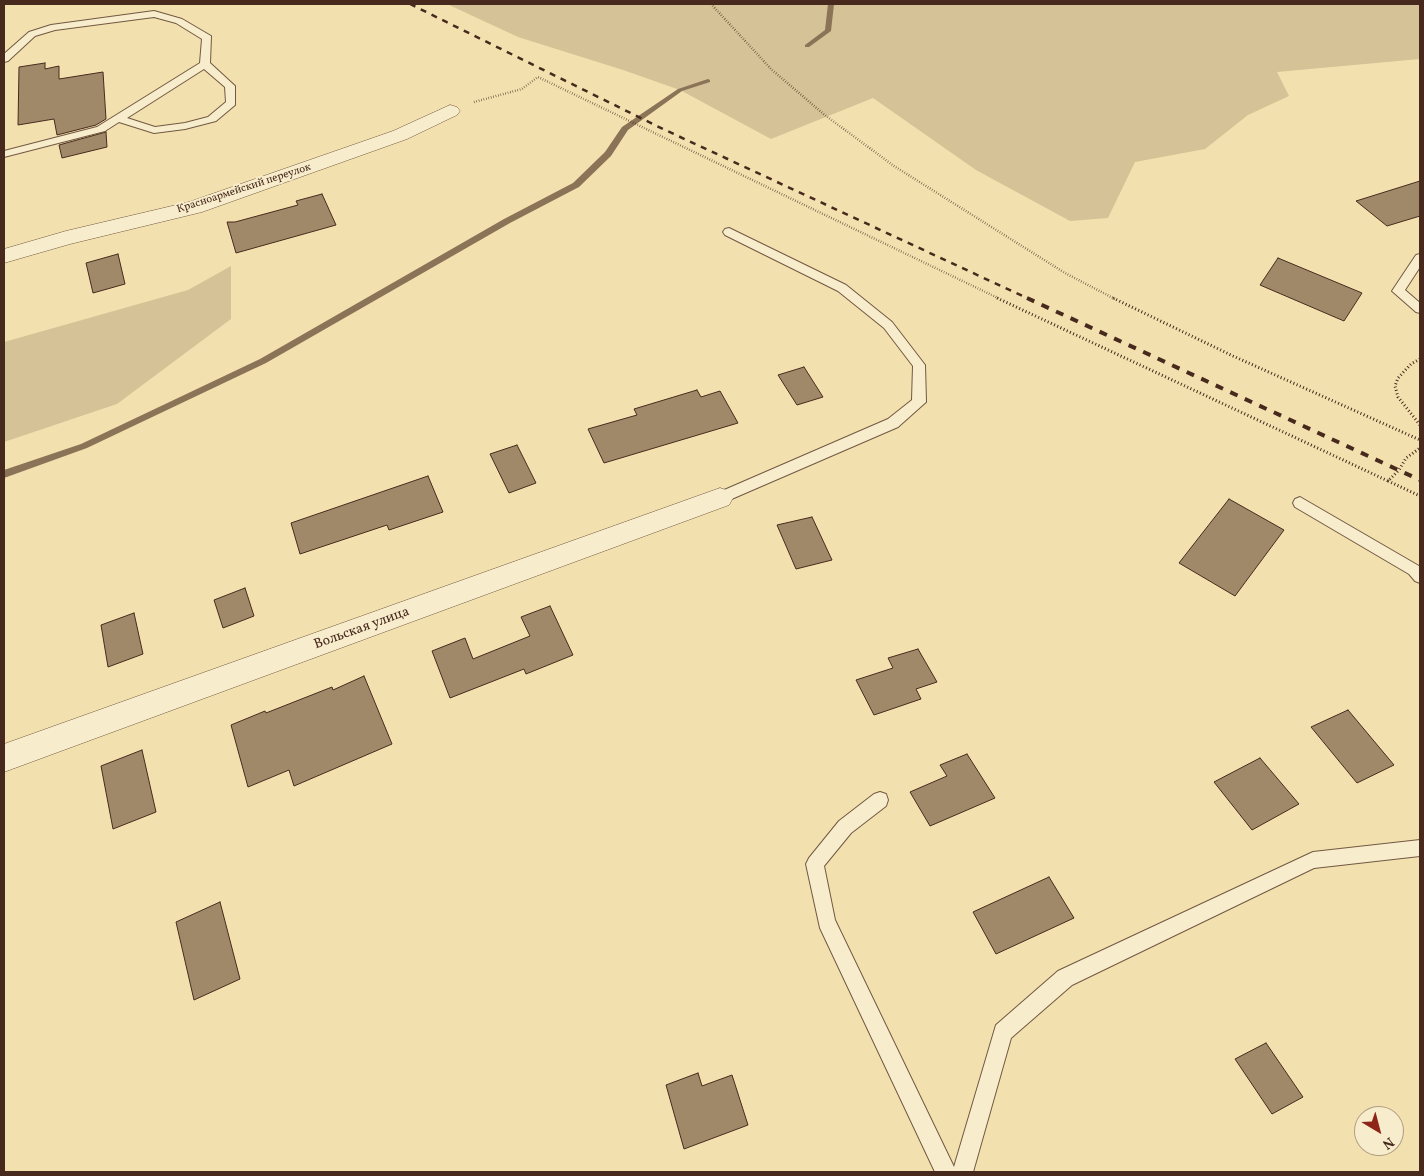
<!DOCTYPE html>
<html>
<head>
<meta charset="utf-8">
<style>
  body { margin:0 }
  #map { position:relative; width:1424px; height:1176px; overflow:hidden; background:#f2e1af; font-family:Vollkorn,serif }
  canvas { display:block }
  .frame { position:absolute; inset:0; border:5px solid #472a1d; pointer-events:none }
  .north { position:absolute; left:1354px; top:1106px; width:50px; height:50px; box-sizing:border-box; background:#f7eccb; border:1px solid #b19e85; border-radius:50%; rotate:143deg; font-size:14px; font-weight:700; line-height:20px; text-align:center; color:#472a1d }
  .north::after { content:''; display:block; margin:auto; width:18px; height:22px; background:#8f2418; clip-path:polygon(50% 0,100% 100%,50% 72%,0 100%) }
</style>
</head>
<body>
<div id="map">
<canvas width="1424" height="1176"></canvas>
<div class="frame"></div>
<div class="north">N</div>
</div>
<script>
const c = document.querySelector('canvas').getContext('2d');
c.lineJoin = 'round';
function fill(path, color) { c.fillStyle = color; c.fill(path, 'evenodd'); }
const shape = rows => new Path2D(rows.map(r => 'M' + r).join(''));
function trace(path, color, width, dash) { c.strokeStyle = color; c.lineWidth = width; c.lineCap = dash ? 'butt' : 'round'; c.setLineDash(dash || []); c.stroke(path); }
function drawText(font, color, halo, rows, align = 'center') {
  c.font = font + ' Vollkorn,serif'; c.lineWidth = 4; c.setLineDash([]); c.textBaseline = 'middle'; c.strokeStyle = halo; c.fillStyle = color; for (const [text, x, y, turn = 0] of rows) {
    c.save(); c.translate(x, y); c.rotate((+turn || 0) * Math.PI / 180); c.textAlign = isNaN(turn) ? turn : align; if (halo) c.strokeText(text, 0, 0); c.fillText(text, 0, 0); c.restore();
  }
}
const green = shape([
  [447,4,1420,4,1420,59,1277,72,1289,96,1248,115,1205,149,1135,162,1108,218,1070,221,976,170,873,98,771,139,680,90,623,70,518,37],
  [231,266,231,319,117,404,4,442,4,342,188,290]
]);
const stream = shape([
  [828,4,834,4,831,31,809,47,805,47,805,45,825,30,828,4],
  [708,79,710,80,710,82,682,91,628,130,611,156,579,187,510,223,266,363,87,448,4,478,4,470,81,444,260,359,504,219,573,183,605,152,622,127,678,89,708,79]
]);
const building = shape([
  [45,63,45,69,59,66,59,79,103,72,106,119,96,125,57,135,54,119,18,125,19,67,45,63],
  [106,132,107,147,62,158,59,145,106,132],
  [1420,181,1420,216,1387,226,1356,201,1420,181],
  [322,194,336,225,236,253,227,222,235,222,298,205,296,201,322,194],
  [118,254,125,284,93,293,86,263,118,254],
  [1278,258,1362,293,1344,321,1260,285,1278,258],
  [804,367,823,397,797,405,778,375,804,367],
  [697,390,701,397,720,391,738,423,604,463,588,429,637,415,634,409,697,390],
  [517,445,536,483,509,493,490,454,517,445],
  [428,476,443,512,389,530,387,525,300,554,291,523,428,476],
  [1229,499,1284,530,1235,596,1179,563,1229,499],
  [812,517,832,560,796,569,777,525,812,517],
  [245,588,254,616,223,628,214,600,245,588],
  [550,606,573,655,526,674,524,669,450,698,432,651,465,638,473,659,530,636,521,617,550,606],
  [134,613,143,654,108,667,101,625,134,613],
  [918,649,937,682,916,689,921,699,874,715,856,680,893,668,888,658,918,649],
  [364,676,392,744,294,786,289,770,248,787,231,725,265,711,266,713,332,687,333,690,364,676],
  [1348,710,1394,765,1357,783,1311,727,1348,710],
  [142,750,156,812,113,829,101,766,142,750],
  [967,754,995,798,930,826,910,792,947,776,940,765,967,754],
  [1260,758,1299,804,1252,830,1214,782,1260,758],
  [1049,877,1074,918,996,954,973,912,1049,877],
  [220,902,240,979,194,1000,176,922,220,902],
  [1266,1043,1303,1097,1272,1114,1235,1059,1266,1043],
  [698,1073,702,1086,732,1075,748,1125,684,1149,666,1085,698,1073]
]);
const pathFar1 = shape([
  [711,4,772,70,826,116,894,166,1065,273,1115,299],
  [474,102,522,89,538,77,1000,299]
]);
const path = shape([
  [997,298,1388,481,1399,470,1406,458,1420,448],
  [1113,298,1233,356,1420,440],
  [1420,359,1411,364,1398,378,1395,386,1398,397,1420,425],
  [1388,481,1420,496]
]);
const lane = shape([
  [154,11,182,19,211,36,210,63,235,86,235,105,216,121,185,129,154,133,119,122,105,131,4,157,4,151,97,127,200,63,202,39,176,23,154,17,55,30,35,36,8,61,4,62,4,54,29,32,51,25,154,11],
  [204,69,225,87,226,102,208,117,185,123,155,127,127,118,204,69],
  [729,228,846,285,892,322,925,365,926,402,898,427,720,504,715,502,713,498,715,494,888,419,912,400,913,366,884,328,838,291,725,235,723,232,725,229,729,228],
  [1420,254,1420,267,1405,290,1420,303,1420,313,1416,312,1392,291,1416,255,1420,254],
  [1300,497,1419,566,1420,583,1415,581,1409,574,1295,507,1293,503,1295,499,1300,497],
  [880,792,886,794,888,800,886,806,851,833,824,866,835,920,954,1167,996,1025,1058,971,1313,852,1420,840,1420,856,1314,868,1072,985,1011,1038,973,1172,935,1172,820,928,806,864,809,858,839,821,874,794,880,792]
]);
const street = shape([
  [450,105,457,107,460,111,457,115,407,139,202,212,70,244,4,263,4,249,66,231,189,202,393,131,450,105],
  [720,488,729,491,733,498,729,505,4,772,4,744,720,488]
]);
const railFar1 = shape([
  [410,4,663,129,1029,299]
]);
const rail = shape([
  [1027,298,1420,480]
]);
const farStreetnames = [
  ["Красноармейский переулок",244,189,-18]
];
const streetNames = [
  ["Вольская улица",362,629,-20]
];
fill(green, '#d5c296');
fill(stream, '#8b7357');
fill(building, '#a08969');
trace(building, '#472a1d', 1);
trace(lane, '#725842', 2);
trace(street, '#725842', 1);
trace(pathFar1, '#472a1d', 2.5, [0.5, 2]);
trace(path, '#472a1d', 3, [1, 2.5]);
fill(lane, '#f7eccb');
fill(street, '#f7eccb');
trace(railFar1, '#472a1d', 2.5, [6, 6]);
trace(rail, '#472a1d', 4, [8, 8]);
drawText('11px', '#472a1d', '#f7eccb', farStreetnames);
drawText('14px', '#472a1d', '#f7eccb', streetNames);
</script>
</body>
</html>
